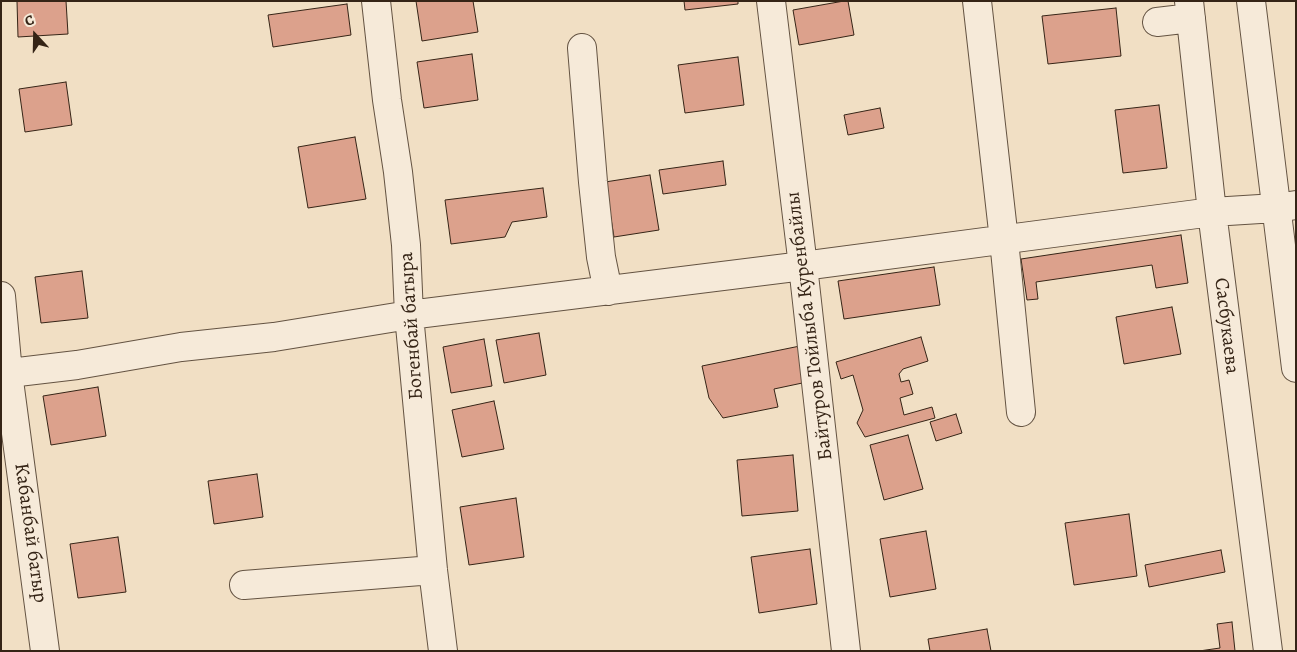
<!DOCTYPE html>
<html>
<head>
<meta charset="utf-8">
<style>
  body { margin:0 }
  #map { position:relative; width:1297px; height:652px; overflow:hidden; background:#f1dfc4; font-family:Alegreya,serif }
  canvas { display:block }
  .frame { position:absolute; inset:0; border:2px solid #352416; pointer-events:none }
  .north { position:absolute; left:10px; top:10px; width:50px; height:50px; -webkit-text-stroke:4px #f6ead9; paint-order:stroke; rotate:339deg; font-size:14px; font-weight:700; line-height:20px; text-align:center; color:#352416 }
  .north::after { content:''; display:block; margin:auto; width:18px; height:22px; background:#352416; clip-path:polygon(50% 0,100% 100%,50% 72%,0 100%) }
</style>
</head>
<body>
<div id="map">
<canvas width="1297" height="652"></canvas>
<div class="frame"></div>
<div class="north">С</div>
</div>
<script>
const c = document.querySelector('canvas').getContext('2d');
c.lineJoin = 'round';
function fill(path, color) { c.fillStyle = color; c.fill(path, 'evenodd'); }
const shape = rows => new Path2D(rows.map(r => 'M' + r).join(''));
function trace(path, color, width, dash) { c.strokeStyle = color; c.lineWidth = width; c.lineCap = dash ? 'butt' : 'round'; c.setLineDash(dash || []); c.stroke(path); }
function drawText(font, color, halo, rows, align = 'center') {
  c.font = font + ' Alegreya,serif'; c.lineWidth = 4; c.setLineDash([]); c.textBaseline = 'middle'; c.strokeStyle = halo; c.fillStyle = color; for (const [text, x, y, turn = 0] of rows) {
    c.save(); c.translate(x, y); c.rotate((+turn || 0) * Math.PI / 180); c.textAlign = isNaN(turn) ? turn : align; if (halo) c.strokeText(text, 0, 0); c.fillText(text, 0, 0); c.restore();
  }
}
const building = shape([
  [17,1,66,1,68,34,18,37,17,1],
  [416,1,473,1,478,32,422,41,416,1],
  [684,1,738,1,738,4,685,10,684,1],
  [844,1,848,1,854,35,799,45,793,10,844,1],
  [347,4,351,35,273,47,268,15,347,4],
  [1116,8,1121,56,1048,64,1042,16,1116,8],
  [472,54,478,100,424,108,417,62,472,54],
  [738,57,744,105,685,113,678,65,738,57],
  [66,82,72,125,25,132,19,89,66,82],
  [1159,105,1167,168,1123,173,1115,110,1159,105],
  [880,108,884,128,848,135,844,115,880,108],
  [355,137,366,199,308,208,298,147,355,137],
  [723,161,726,185,663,194,659,170,723,161],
  [650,175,659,230,614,237,605,182,650,175],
  [543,188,547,217,512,222,505,237,451,244,445,200,543,188],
  [1181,235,1188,283,1156,288,1152,265,1036,282,1038,299,1027,300,1021,259,1181,235],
  [934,267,940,305,844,319,838,281,934,267],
  [82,271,88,318,41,323,35,277,82,271],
  [1172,307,1181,354,1124,364,1116,317,1172,307],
  [539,333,546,375,504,383,496,340,539,333],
  [921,337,928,361,903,369,899,374,901,382,909,380,913,394,900,398,904,415,932,407,935,418,865,437,857,423,863,410,853,375,841,379,836,362,921,337],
  [484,339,492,386,451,393,443,347,484,339],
  [800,346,807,382,774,389,778,407,723,418,709,398,702,366,800,346],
  [98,387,106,436,51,445,43,396,98,387],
  [494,401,504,449,462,457,452,410,494,401],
  [956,414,962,433,936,441,930,422,956,414],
  [908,435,923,489,884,500,870,445,908,435],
  [793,455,798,511,742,516,737,460,793,455],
  [257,474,263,517,214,524,208,481,257,474],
  [516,498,524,557,469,565,460,507,516,498],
  [1129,514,1137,576,1074,585,1065,523,1129,514],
  [926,531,936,589,890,597,880,539,926,531],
  [118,537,126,592,78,598,70,544,118,537],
  [810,549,817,604,759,613,751,557,810,549],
  [1221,550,1225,572,1149,587,1145,565,1221,550],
  [1232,622,1235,651,1199,651,1220,648,1217,624,1232,622],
  [987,629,991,651,930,651,928,639,987,629]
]);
const minor = shape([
  [376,1,387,100,398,172,406,245,409,315,433,570,443,651],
  [771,1,803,266,846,651],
  [977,1,1004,240,1021,412],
  [1189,1,1212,212,1268,651],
  [1251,1,1296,368],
  [1157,22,1191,18],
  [582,48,593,182,601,257,608,291],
  [1,296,8,373,45,651],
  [1,374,77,365,181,347,274,337,409,315,803,266,1212,212,1276,208,1296,205],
  [244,585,433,570]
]);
const streetNames = [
  ["Богенбай батыра",412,326,-94],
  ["Байтуров Тойлыба Куренбайлы",810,326,-97],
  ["Сасбукаева",1226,326,83],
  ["Кабанбай батыр",30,533,82]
];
fill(building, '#dca18c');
trace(building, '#352416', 1);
trace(minor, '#645342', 30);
trace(minor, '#f6ead9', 28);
drawText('20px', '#352416', '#f6ead9', streetNames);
</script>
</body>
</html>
